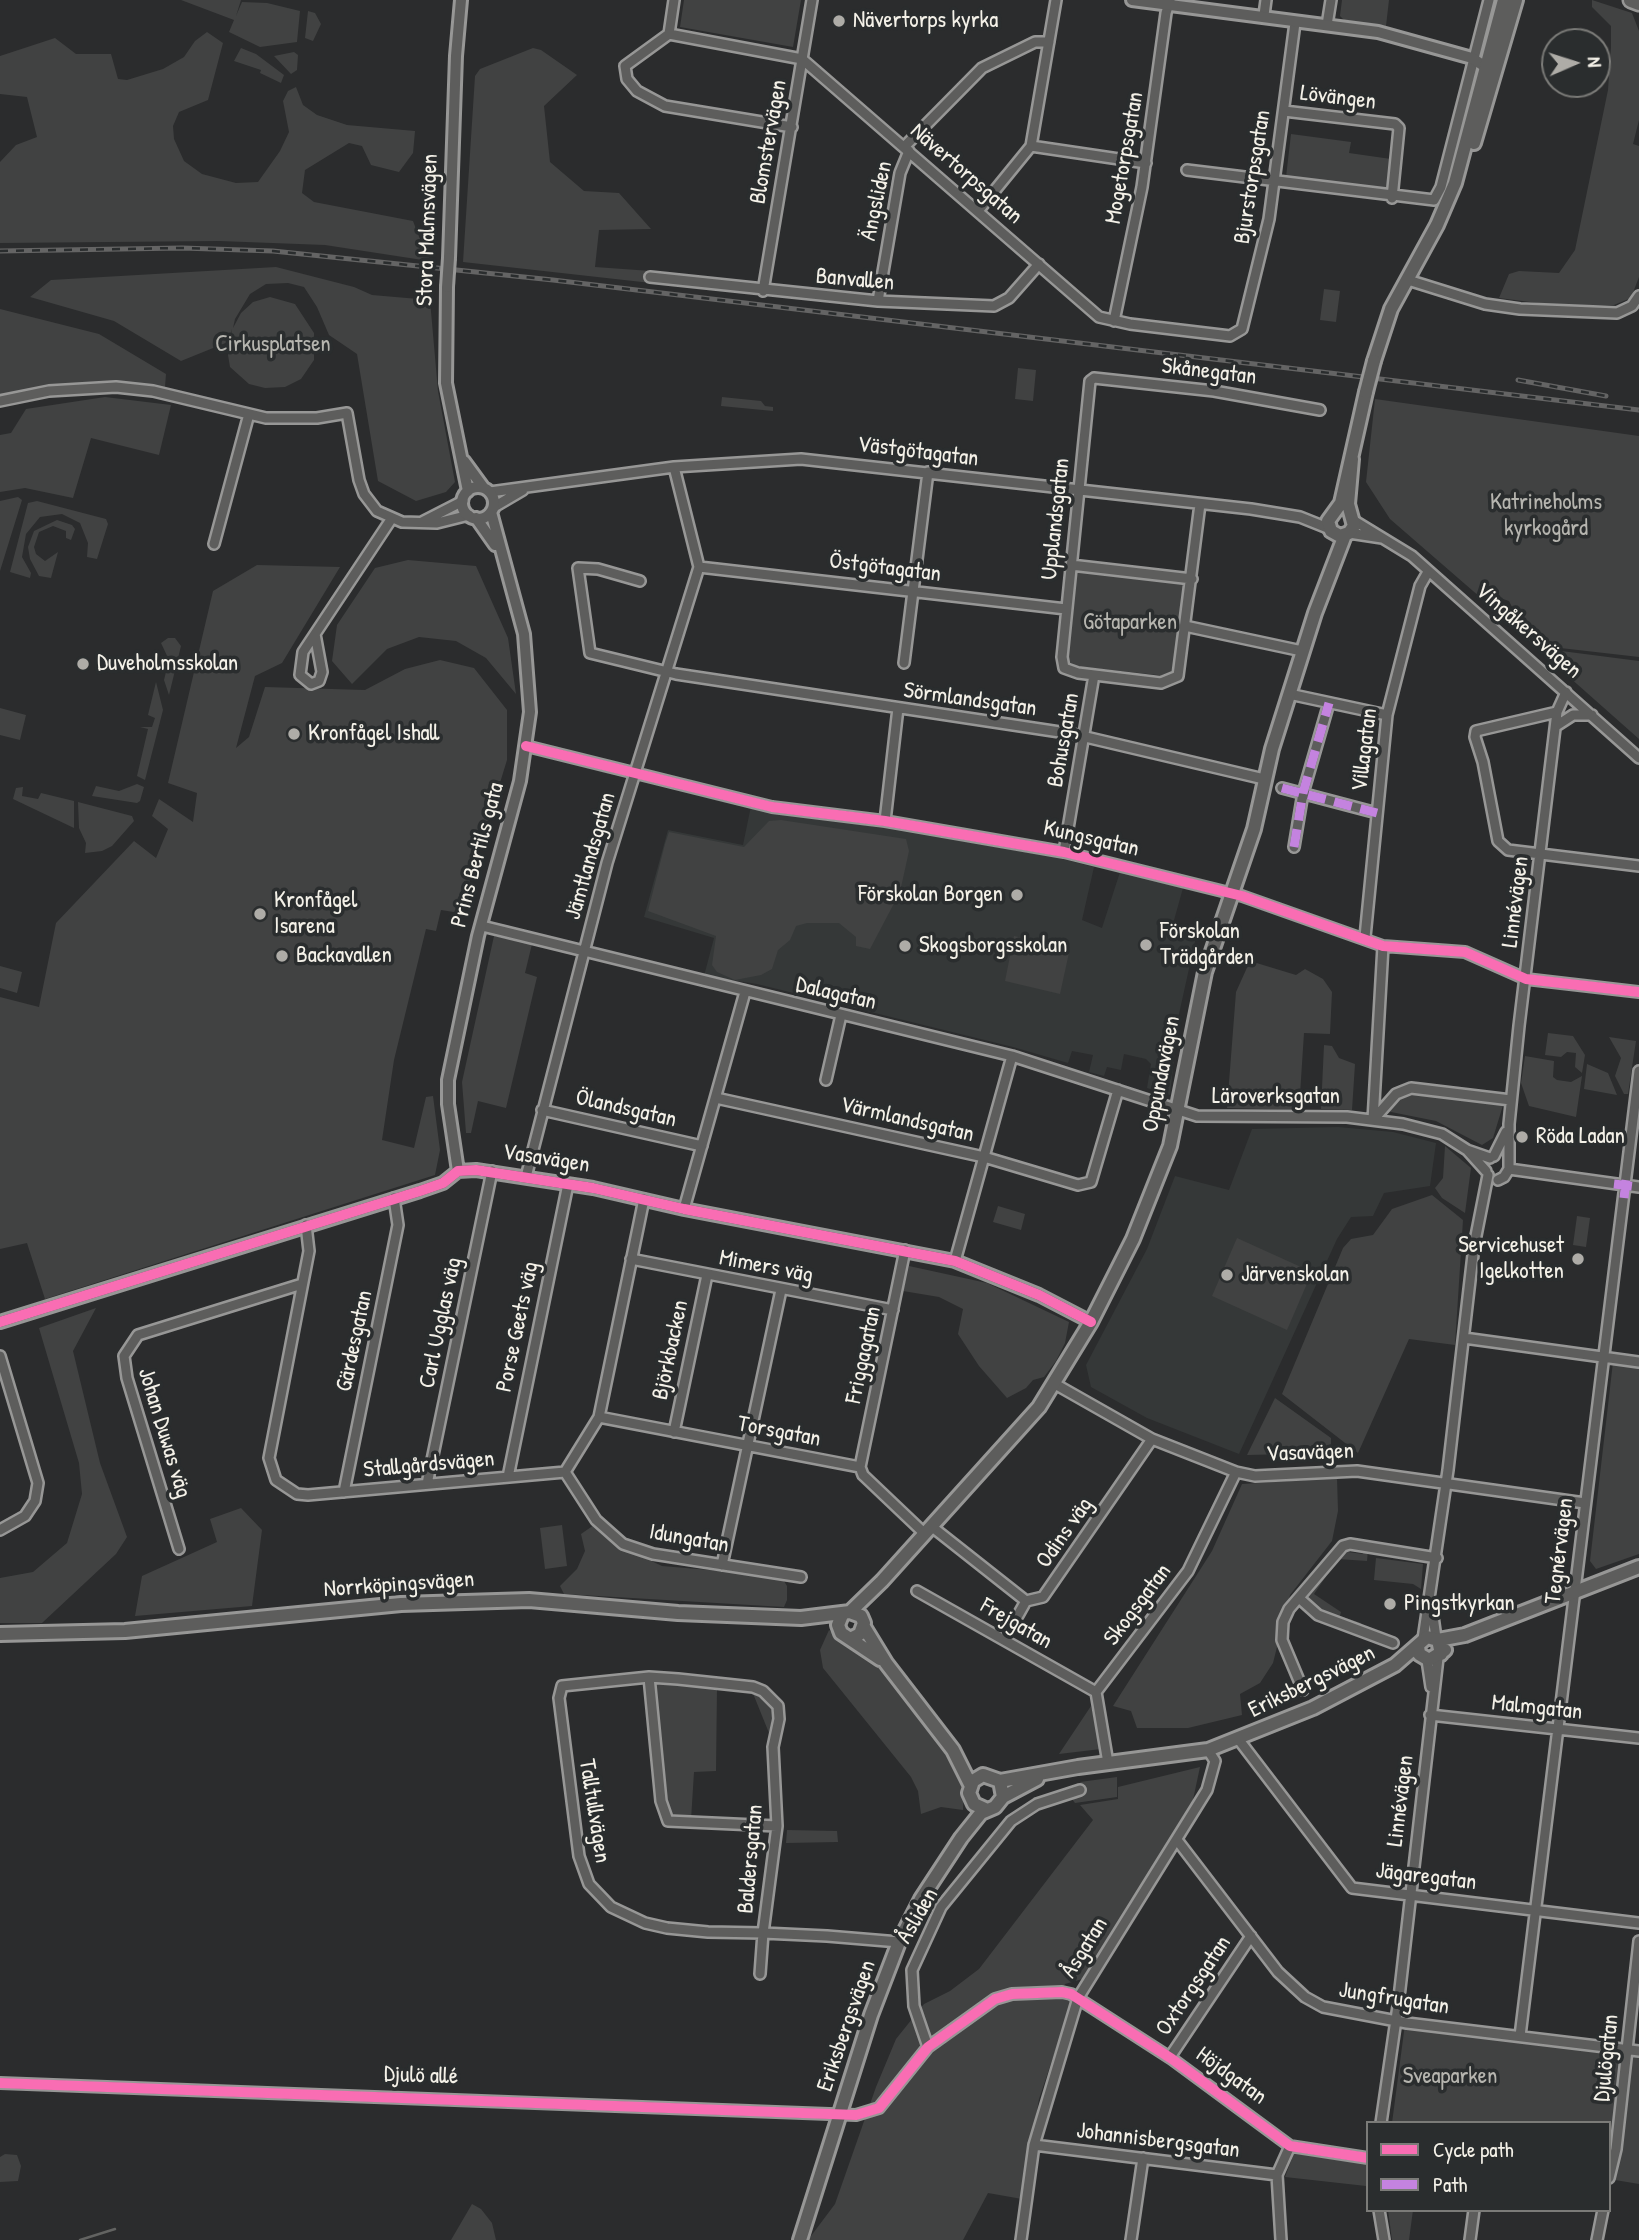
<!DOCTYPE html>
<html>
<head>
<meta charset="utf-8">
<style>
  body { margin:0 }
  #map { position:relative; width:1639px; height:2240px; overflow:hidden; background:#2b2c2d; font-family:"Patrick Hand",sans-serif }
  canvas { display:block }
  .legend { position:absolute; left:1366px; top:2121px; width:245px; height:91px; box-sizing:border-box; background:#2a2d2e; border:2px solid #7b7b78; margin:0; padding:9px 12px; list-style:none; font-size:21px; color:#f4f1e8 }
  .legend li { display:flex; align-items:center; gap:14px; height:35px }
  .legend b { width:35px; border:2px solid #7b7b78 }
  .north { position:absolute; left:1541px; top:28px; width:70px; height:70px; box-sizing:border-box; background:#2a2d2e; border:2px solid #7b7b78; border-radius:50%; rotate:87deg; font-size:19px; font-weight:700; line-height:28px; text-align:center; color:#f4f1e8 }
  .north::after { content:''; display:block; margin:auto; width:24px; height:32px; background:#aeaca7; clip-path:polygon(50% 0,100% 100%,50% 72%,0 100%) }
</style>
</head>
<body>
<div id="map">
<canvas width="1639" height="2240"></canvas>
<ul class="legend">
<li><b style="height:9px;background:#f96db3"></b>Cycle path</li>
<li><b style="height:9px;background:#c483df"></b>Path</li>
</ul>
<div class="north">N</div>
</div>
<script>
const c = document.querySelector('canvas').getContext('2d');
c.lineJoin = 'round';
function fill(path, color) { c.fillStyle = color; c.fill(path, 'evenodd'); }
const shape = rows => new Path2D(rows.map(r => 'M' + r).join(''));
function trace(path, color, width, dash) { c.strokeStyle = color; c.lineWidth = width; c.lineCap = dash ? 'butt' : 'round'; c.setLineDash(dash || []); c.stroke(path); }
function drawText(font, color, halo, rows, align = 'center') {
  c.font = font + ' "Patrick Hand",sans-serif'; c.lineWidth = 7; c.setLineDash([]); c.textBaseline = 'middle'; c.strokeStyle = halo; c.fillStyle = color; for (const [text, x, y, turn = 0] of rows) {
    c.save(); c.translate(x, y); c.rotate((+turn || 0) * Math.PI / 180); c.textAlign = isNaN(turn) ? turn : align; if (halo) c.strokeText(text, 0, 0); c.fillText(text, 0, 0); c.restore();
  }
}
const built = shape([
  [751,806,1055,857,1094,867,1082,920,1102,928,1120,872,1183,888,1171,931,1196,937,1179,1014,1170,1095,1147,1088,1151,1064,1146,1059,1124,1054,1121,1070,1107,1067,1104,1076,1089,1072,1093,1055,1072,1051,1068,1063,1013,1047,757,984,704,976,714,938,644,917,668,830,743,845],
  [1338,1127,1393,1132,1436,1143,1430,1186,1384,1193,1373,1216,1351,1217,1337,1239,1239,1454,1147,1418,1091,1387,1086,1365,1147,1249,1175,1176,1229,1190,1252,1129]
]);
const green = shape([
  [181,0,241,0,236,16,242,2,267,3,300,11,297,42,260,47,229,32,234,20],
  [684,0,801,0,793,47,680,27],
  [1342,0,1389,0,1386,26,1344,20,1340,16],
  [1592,0,1632,13,1639,31,1639,120,1633,144,1639,146,1639,277,1631,298,1614,305,1561,306,1499,298,1509,274,1519,271,1559,273,1575,250,1608,90,1611,47,1611,26,1592,7],
  [308,11,315,13,321,24,313,41,305,38],
  [207,32,223,43,208,100,179,112,173,126,174,139,184,161,202,174,236,183,258,182,280,151,289,132,283,101,288,91,296,87,303,105,317,115,347,125,415,131,413,153,399,172,371,165,362,146,349,143,305,170,302,193,314,202,413,221,420,239,430,251,429,261,325,245,219,241,0,243,0,162,16,145,37,137,27,97,0,94,0,56,55,38,76,54,111,54,118,79,127,80,163,69,184,57,195,41],
  [241,48,256,54,284,75,281,83,260,73,261,70,234,61],
  [533,48,541,50,577,75,544,106,550,162,584,191,619,193,651,229,599,230,595,267,651,271,651,283,463,262,475,76,480,69],
  [294,52,298,55,297,70,291,74,274,56],
  [1291,134,1351,142,1349,153,1391,159,1386,191,1286,177],
  [276,267,354,287,372,295,430,300,438,391,455,482,446,492,416,501,378,481,357,354,329,335,317,307,304,287,288,283,266,284,250,294,235,319,233,328,241,313,253,302,270,297,295,304,314,333,314,360,301,379,285,387,265,388,249,384,230,367,228,355,232,329,228,342,181,361,114,321,30,297,51,280],
  [1324,289,1340,291,1336,322,1320,320],
  [0,309,99,334,166,374,165,387,121,384,54,386,0,396],
  [1018,368,1036,370,1033,401,1015,399],
  [105,397,171,405,159,455,91,438,73,498,25,488,0,492,0,435,11,433,26,409],
  [722,397,761,401,765,406,773,407,773,411,721,406],
  [1375,399,1639,436,1639,657,1534,645,1508,623,1514,611,1509,601,1500,598,1488,604,1390,519,1366,482],
  [18,497,22,500,0,571,0,501],
  [37,501,106,519,108,524,97,559,87,557,88,543,80,523,62,514,40,517,26,534,22,557,31,573,30,578,10,572,28,503],
  [57,520,72,525,75,529,71,540,66,538,66,531,53,526,39,532,34,547,36,554,45,561,58,552,51,578,39,576,30,559,28,547,34,531],
  [408,560,476,566,508,638,516,694,486,658,456,641,419,637,387,649,352,684,332,661,337,625,375,568],
  [257,565,340,567,282,663,255,676,236,748,249,737,265,687,365,690,405,669,440,660,474,668,507,710,507,760,460,913,441,910,436,931,426,929,394,1060,382,1140,414,1148,426,1097,433,1096,440,1150,435,1175,45,1299,27,1243,0,1249,0,997,39,1007,56,923,134,841,156,858,168,829,152,816,159,799,193,822,197,793,168,783,213,591],
  [1079,569,1189,581,1176,670,1167,676,1073,666,1066,658,1074,574],
  [168,638,175,638,181,646,169,695,164,680,169,660,161,643],
  [1538,648,1639,661,1639,739,1542,653],
  [156,682,163,710,145,780,137,776,148,729,140,727,152,727,155,718,148,715],
  [0,708,26,715,20,740,0,735],
  [137,784,144,787,140,801,137,803,92,796,96,786,119,791],
  [23,787,22,796,38,799,41,793,74,801,74,828,13,799,16,788],
  [78,802,132,816,134,821,112,846,102,851,85,853,86,843,79,828],
  [781,820,906,839,909,851,900,892,870,949,856,946,856,937,839,923,807,923,796,926,790,940,778,950,772,969,761,975,735,980,717,972,712,965,716,936,648,911,665,844,669,832,744,847,769,821],
  [494,936,532,944,525,973,537,977,506,1108,478,1101,471,1133,466,1133,462,1082],
  [1014,936,1070,948,1060,994,1005,981],
  [1250,961,1296,975,1305,969,1323,979,1332,992,1330,1034,1304,1033,1299,1110,1227,1108,1236,992],
  [0,966,22,972,17,993,0,988],
  [1548,1033,1573,1036,1585,1055,1582,1073,1575,1067,1576,1053,1567,1052,1561,1057,1545,1055],
  [1609,1037,1636,1041,1628,1094,1624,1094,1615,1076,1621,1058],
  [1324,1045,1332,1046,1339,1058,1355,1064,1352,1110,1321,1109],
  [1525,1056,1554,1061,1553,1077,1557,1080,1571,1082,1582,1076,1576,1117,1529,1106,1521,1083],
  [1587,1064,1608,1073,1617,1095,1584,1089],
  [1415,1094,1504,1102,1493,1138,1482,1145,1436,1121,1386,1111,1394,1101],
  [1445,1146,1471,1168,1465,1213,1442,1198,1435,1188,1443,1178],
  [1432,1195,1463,1220,1455,1345,1409,1339,1358,1453,1282,1394,1343,1248,1351,1239,1373,1235,1392,1209],
  [998,1206,1025,1214,1021,1230,993,1222],
  [1577,1216,1590,1218,1586,1247,1573,1245],
  [1237,1238,1312,1272,1287,1330,1212,1296],
  [909,1266,987,1283,1069,1322,1065,1343,1056,1361,1044,1377,1033,1380,1026,1388,1007,1398,979,1366,958,1334,963,1309,939,1297,903,1291],
  [96,1308,73,1351,100,1463,127,1537,116,1554,42,1623,0,1623,0,1578,33,1572,67,1543,82,1494,79,1463,39,1328],
  [1613,1362,1639,1365,1639,1554,1596,1569,1590,1561],
  [1275,1398,1331,1438,1331,1453,1247,1455],
  [1337,1478,1338,1511,1332,1541,1290,1595,1273,1663,1260,1683,1240,1694,1242,1715,1188,1728,1137,1728,1131,1711,1113,1706,1212,1551,1242,1484],
  [241,1508,262,1530,252,1606,135,1616,142,1576,217,1542,210,1519],
  [562,1525,567,1566,545,1569,540,1528],
  [594,1525,617,1545,662,1566,781,1576,787,1586,787,1600,784,1607,564,1594,560,1586,577,1569,585,1551,581,1534],
  [1348,1548,1348,1552,1363,1554,1364,1550,1368,1550,1367,1561,1338,1559,1314,1594,1341,1612,1340,1616,1361,1623,1363,1629,1320,1614,1306,1601,1306,1595,1335,1556],
  [1376,1558,1423,1564,1421,1589,1413,1584,1374,1580],
  [829,1630,841,1641,868,1654,957,1764,964,1785,963,1810,941,1807,921,1814,918,1791,911,1777,823,1668,820,1650],
  [655,1682,717,1688,716,1771,694,1772,691,1820,671,1818,665,1801],
  [752,1691,763,1696,774,1710,769,1733],
  [1091,1706,1101,1749,1059,1754],
  [1200,1767,1191,1809,1086,1978,1065,1984,1060,1994,1072,2001,1039,2099,1022,2199,988,2193,963,2240,808,2240,835,2204,876,2087,896,2039,924,2004,950,1991,979,1969,1093,1820,1080,1805,1118,1799,1118,1787],
  [1117,1777,1117,1797,1075,1803,1072,1799,1083,1796,1084,1788,1080,1782],
  [787,1830,837,1831,838,1842,786,1843],
  [1405,2024,1639,2057,1639,2184,1609,2179,1609,2123,1392,2123],
  [1306,2151,1366,2161,1366,2186,1285,2177,1294,2153],
  [5,2154,17,2155,21,2166,18,2181,0,2182,0,2157],
  [472,2204,481,2209,492,2223,496,2240,451,2240],
  [1388,2210,1413,2210,1409,2240,1392,2240]
]);
const stream = shape([
  [80,2240,115,2229]
]);
const minor = shape([
  [674,0,669,34,625,66,627,79,637,91,665,106,792,127],
  [1264,15,1266,0],
  [1327,25,1331,0],
  [669,34,802,59,1099,317,1130,324,1230,336,1242,329,1269,219,1295,23],
  [1284,111,1395,124,1399,128,1392,198],
  [905,146,982,68,1035,42,1049,42],
  [1031,146,1146,163],
  [1187,170,1434,200,1441,187,1489,0],
  [978,211,1031,146,1056,0],
  [650,277,878,301,994,306,1009,298,1039,264],
  [1408,280,1485,304,1520,309,1617,313,1632,306,1639,296],
  [763,291,812,0],
  [878,301,900,173,909,151],
  [1114,321,1142,187,1166,13,1170,0],
  [0,401,49,391,116,387,153,391,266,418,317,418,347,413,359,480,364,494,377,511,402,522,437,523,469,515],
  [490,492,674,467,801,459,1251,509,1300,517,1330,529],
  [1200,504,1178,676,1161,683,1078,673,1064,668,1062,657,1090,381,1094,378,1214,391,1320,410],
  [494,507,523,490],
  [1353,520,1412,556,1639,758],
  [422,522,463,501],
  [1349,533,1382,538],
  [214,544,249,414],
  [1071,565,1192,579],
  [699,567,1066,609],
  [640,581,598,569,578,568,590,653,676,674,1073,734,1264,779],
  [1185,626,1302,651],
  [315,634,322,672,319,681,311,684,300,675,303,652,392,518],
  [904,663,928,472],
  [1289,694,1387,715],
  [1557,712,1476,731,1475,737,1483,762,1498,841,1508,850,1639,866],
  [1556,726,1573,715,1592,715],
  [526,746,772,807,885,821,1064,852,1242,896,1383,946,1465,952,1526,979,1639,992],
  [1282,788,1377,813],
  [885,821,898,708],
  [1294,847,1303,793,1329,703],
  [1064,852,1094,675],
  [482,926,1012,1056,1197,1116,1347,1117,1403,1124,1442,1134,1467,1150,1490,1158],
  [1365,937,1387,715,1420,586,1428,572],
  [826,1080,841,1015],
  [716,1098,984,1157,1078,1185,1091,1182,1118,1090],
  [542,1110,702,1146],
  [1373,1120,1383,946],
  [1373,1120,1396,1094,1411,1088,1511,1100],
  [1468,1151,1486,1171],
  [1494,1156,1506,1132],
  [1509,1169,1639,1187],
  [526,1177,607,863,699,567,674,467],
  [1498,1180,1504,1177,1509,1169,1509,1124,1519,1026,1557,712,1566,692],
  [684,1209,745,992],
  [306,1225,309,1251,269,1458,276,1480,297,1494,308,1495,565,1472,599,1417,644,1199],
  [631,1259,893,1310],
  [955,1261,1012,1056],
  [1464,1338,1639,1362],
  [0,1356,38,1483,35,1501,25,1516,0,1530],
  [1055,1384,1152,1439,1236,1472,1255,1476,1357,1471,1585,1503],
  [599,1417,860,1467,863,1475,924,1533],
  [674,1432,707,1275],
  [860,1467,905,1250],
  [565,1472,596,1520,623,1544,653,1554,801,1577],
  [508,1477,568,1184],
  [427,1484,492,1171],
  [344,1492,398,1225,394,1198],
  [931,1526,1026,1601],
  [179,1549,127,1378,124,1356,138,1335,302,1284],
  [722,1565,781,1290],
  [917,1591,1096,1692],
  [1299,1598,1318,1615,1393,1643],
  [1432,1609,1436,1638],
  [1423,1639,1448,1470,1474,1246,1488,1175],
  [1004,1640,1026,1601,1043,1597,1152,1439],
  [1427,1660,1431,1687],
  [649,1677,661,1801,668,1821,777,1826],
  [1303,1690,1282,1640,1283,1622,1289,1609,1343,1546,1350,1544,1437,1558],
  [1430,1715,1639,1738],
  [1239,1740,1352,1888,1639,1923],
  [1108,1763,1096,1692,1188,1571,1236,1472],
  [1177,1840,1278,1972,1305,1997,1323,2007,1407,2023,1639,2051],
  [760,1974,763,1933,777,1826,773,1747,779,1719,778,1706,763,1691,753,1687,678,1679,649,1677,562,1686,559,1698,579,1856,589,1884,611,1907,645,1923,667,1928,708,1932,763,1933,827,1936,899,1942],
  [1520,2036,1639,1071],
  [928,2047,914,2006,912,1970,941,1907,1011,1821,1037,1804,1080,1790],
  [1170,2057,1251,1936],
  [0,2083,856,2115,879,2108,928,2047,995,1999,1012,1994,1062,1992,1071,1994,1172,2059,1290,2146,1368,2158],
  [1381,2123,1398,2006,1438,1658],
  [1034,2145,1277,2175],
  [1609,2178,1616,2149,1639,1941],
  [1379,2210,1384,2240],
  [1021,2240,1034,2145,1078,1998,1207,1790,1215,1761,1208,1750],
  [1131,2240,1143,2158],
  [1281,2240,1277,2175,1290,2146],
  [1470,2240,1474,2210],
  [1597,2240,1603,2210]
]);
const tertiary = shape([
  [1132,0,1378,32,1472,58,1484,66],
  [449,258,456,56,461,0],
  [447,287,446,383,468,491],
  [464,461,483,487],
  '462 503a16 16 0 1 1 32 0a16 16 0 1 1-32 0Z',
  [476,518,495,545],
  [458,1171,448,1104,448,1080,478,936,520,781,530,712,524,634,491,512],
  [0,1322,420,1191,443,1183,458,1171,476,1170,593,1188,684,1209,955,1261,1039,1295,1091,1322]
]);
const secondary = shape([
  [1474,143,1516,0],
  [1374,361,1391,309,1437,225,1455,183,1504,0],
  [1352,459,1348,504,1354,526,1349,533,1340,536,1331,531,1328,521,1341,503,1366,392],
  [850,1612,882,1581,1039,1407,1091,1322,1133,1239,1170,1146,1205,972,1254,829,1272,749,1315,613,1345,535],
  [842,1615,838,1625,841,1633,880,1659],
  [864,1627,886,1663,953,1750,970,1784],
  [0,1634,125,1631,401,1604,529,1600,678,1613,801,1618,850,1612,861,1616,864,1623,860,1634,852,1638],
  [1438,1640,1465,1635,1639,1567],
  [1418,1646,1419,1654,1429,1660,1445,1650],
  [1000,1781,1078,1767,1208,1750,1313,1708,1395,1665,1427,1637,1438,1640,1441,1654],
  [1003,1797,1037,1779],
  [800,2240,871,2015,899,1942,921,1899,961,1838,981,1813,995,1807,1003,1797,1000,1781,983,1775,973,1781,969,1793,974,1804,987,1810]
]);
const primary = shape([
  [1631,0,1639,3]
]);
const rail = shape([
  [0,251,182,248,273,251,553,280,1639,410],
  [1518,380,1606,396]
]);
const tertiaryBridge = shape([
  [447,287,449,258]
]);
const secondaryBridge = shape([
  [1366,392,1374,361]
]);
const quiet = shape([
  [1282,788,1377,813],
  [1294,847,1303,793,1329,703],
  [1614,1184,1639,1187],
  [1624,1198,1627,1172]
]);
const cycleway = shape([
  [526,746,772,807,885,821,1064,852,1242,896,1383,946,1465,952,1526,979,1639,992],
  [0,1322,420,1191,443,1183,458,1171,476,1170,593,1188,684,1209,955,1261,1039,1295,1091,1322],
  [0,2083,856,2115,879,2108,928,2047,995,1999,1012,1994,1062,1992,1071,1994,1172,2059,1290,2146,1368,2158]
]);
const markers = [
  [839,21,7,"#aeaca7"],
  [83,664,7,"#aeaca7"],
  [294,734,7,"#aeaca7"],
  [1017,895,7,"#aeaca7"],
  [260,914,7,"#aeaca7"],
  [1146,945,7,"#aeaca7"],
  [905,946,7,"#aeaca7"],
  [282,956,7,"#aeaca7"],
  [1522,1137,7,"#aeaca7"],
  [1578,1259,7,"#aeaca7"],
  [1227,1275,7,"#aeaca7"],
  [1390,1604,7,"#aeaca7"]
];
const poiNames = [
  ["Nävertorps kyrka",853,21],
  ["Duveholmsskolan",97,664],
  ["Kronfågel Ishall",308,734],
  ["Förskolan Borgen",1003,895,"right"],
  ["Kronfågel",274,901],
  ["Isarena",274,927],
  ["Förskolan",1160,932],
  ["Trädgården",1160,958],
  ["Skogsborgsskolan",919,946],
  ["Backavallen",296,956],
  ["Röda Ladan",1536,1137],
  ["Servicehuset",1564,1246,"right"],
  ["Igelkotten",1564,1272,"right"],
  ["Järvenskolan",1241,1275],
  ["Pingstkyrkan",1404,1604]
];
const streetNames = [
  ["Lövängen",1338,98,7],
  ["Blomstervägen",769,142,-80],
  ["Mogetorpsgatan",1125,158,-80],
  ["Nävertorpsgatan",966,174,41],
  ["Bjurstorpsgatan",1253,177,-81],
  ["Ängsliden",877,201,-78],
  ["Stora Malmsvägen",428,230,-88],
  ["Banvallen",855,280,5],
  ["Skånegatan",1209,372,7],
  ["Västgötagatan",918,452,7],
  ["Upplandsgatan",1056,519,-84],
  ["Östgötagatan",885,568,7],
  ["Vingåkersvägen",1528,631,41],
  ["Sörmlandsgatan",970,700,8],
  ["Bohusgatan",1064,740,-80],
  ["Villagatan",1365,750,-83],
  ["Kungsgatan",1091,839,13],
  ["Prins Bertils gata",478,855,-75],
  ["Jämtlandsgatan",591,856,-74],
  ["Linnévägen",1516,902,-83],
  ["Dalagatan",836,994,13],
  ["Oppundavägen",1162,1074,-79],
  ["Läroverksgatan",1276,1097],
  ["Ölandsgatan",626,1109,13],
  ["Värmlandsgatan",907,1120,13],
  ["Vasavägen",546,1159,9],
  ["Mimers väg",766,1267,11],
  ["Carl Ugglas väg",441,1323,-78],
  ["Porse Geets väg",518,1327,-78],
  ["Gärdesgatan",355,1341,-78],
  ["Björkbacken",671,1350,-78],
  ["Friggagatan",864,1355,-78],
  ["Torsgatan",779,1432,11],
  ["Johan Duwas väg",164,1433,73],
  ["Vasavägen",1310,1453,-2],
  ["Stallgårdsvägen",429,1465,-5],
  ["Odins väg",1065,1533,-55],
  ["Idungatan",689,1539,10],
  ["Tegnérvägen",1560,1551,-83],
  ["Norrköpingsvägen",399,1585,-4],
  ["Skogsgatan",1138,1605,-53],
  ["Frejgatan",1016,1624,30],
  ["Eriksbergsvägen",1312,1682,-26],
  ["Malmgatan",1537,1708,6],
  ["Linnévägen",1401,1801,-83],
  ["Talltullvägen",594,1811,81],
  ["Baldersgatan",751,1859,-85],
  ["Jägaregatan",1426,1877,7],
  ["Åsliden",918,1916,-60],
  ["Åsgatan",1085,1948,-58],
  ["Oxtorgsgatan",1194,1986,-56],
  ["Jungfrugatan",1394,1999,9],
  ["Eriksbergsvägen",847,2026,-71],
  ["Djulögatan",1607,2058,-84],
  ["Djulö allé",421,2076,2],
  ["Höjdgatan",1231,2076,36],
  ["Johannisbergsgatan",1158,2141,7]
];
const parkNames = [
  ["Cirkusplatsen",273,345],
  ["Katrineholms",1546,503],
  ["kyrkogård",1546,529],
  ["Götaparken",1130,623],
  ["Sveaparken",1450,2077]
];
fill(built, '#353838');
fill(green, '#414242');
trace(stream, '#626361', 2.5);
trace(minor, '#979796', 14);
trace(tertiary, '#979796', 16);
trace(secondary, '#979796', 18);
trace(primary, '#979796', 19);
trace(minor, '#5d5d5c', 9);
trace(tertiary, '#5d5d5c', 10);
trace(secondary, '#5d5d5c', 12);
trace(primary, '#5d5d5c', 14);
trace(rail, '#646464', 5);
trace(rail, '#2a2d2e', 2.5, [8]);
trace(tertiaryBridge, '#979796', 16, []);
trace(secondaryBridge, '#979796', 18, []);
trace(tertiaryBridge, '#5d5d5c', 10);
trace(secondaryBridge, '#5d5d5c', 12);
trace(quiet, '#c483df', 9, [18, 9]);
trace(cycleway, '#f96db3', 10);
for (const [x, y, r, color] of markers) { const dot = new Path2D(); dot.arc(x, y, r, 0, 2 * Math.PI); c.fillStyle = color; c.fill(dot); trace(dot, '#2a2d2e', 2.5); }
drawText('23px', '#f4f1e8', '#2a2d2e', poiNames, 'left');
drawText('23px', '#f4f1e8', '#2a2d2e', streetNames);
drawText('23px', '#b6b5af', '#2a2d2e', parkNames);
</script>
</body>
</html>
